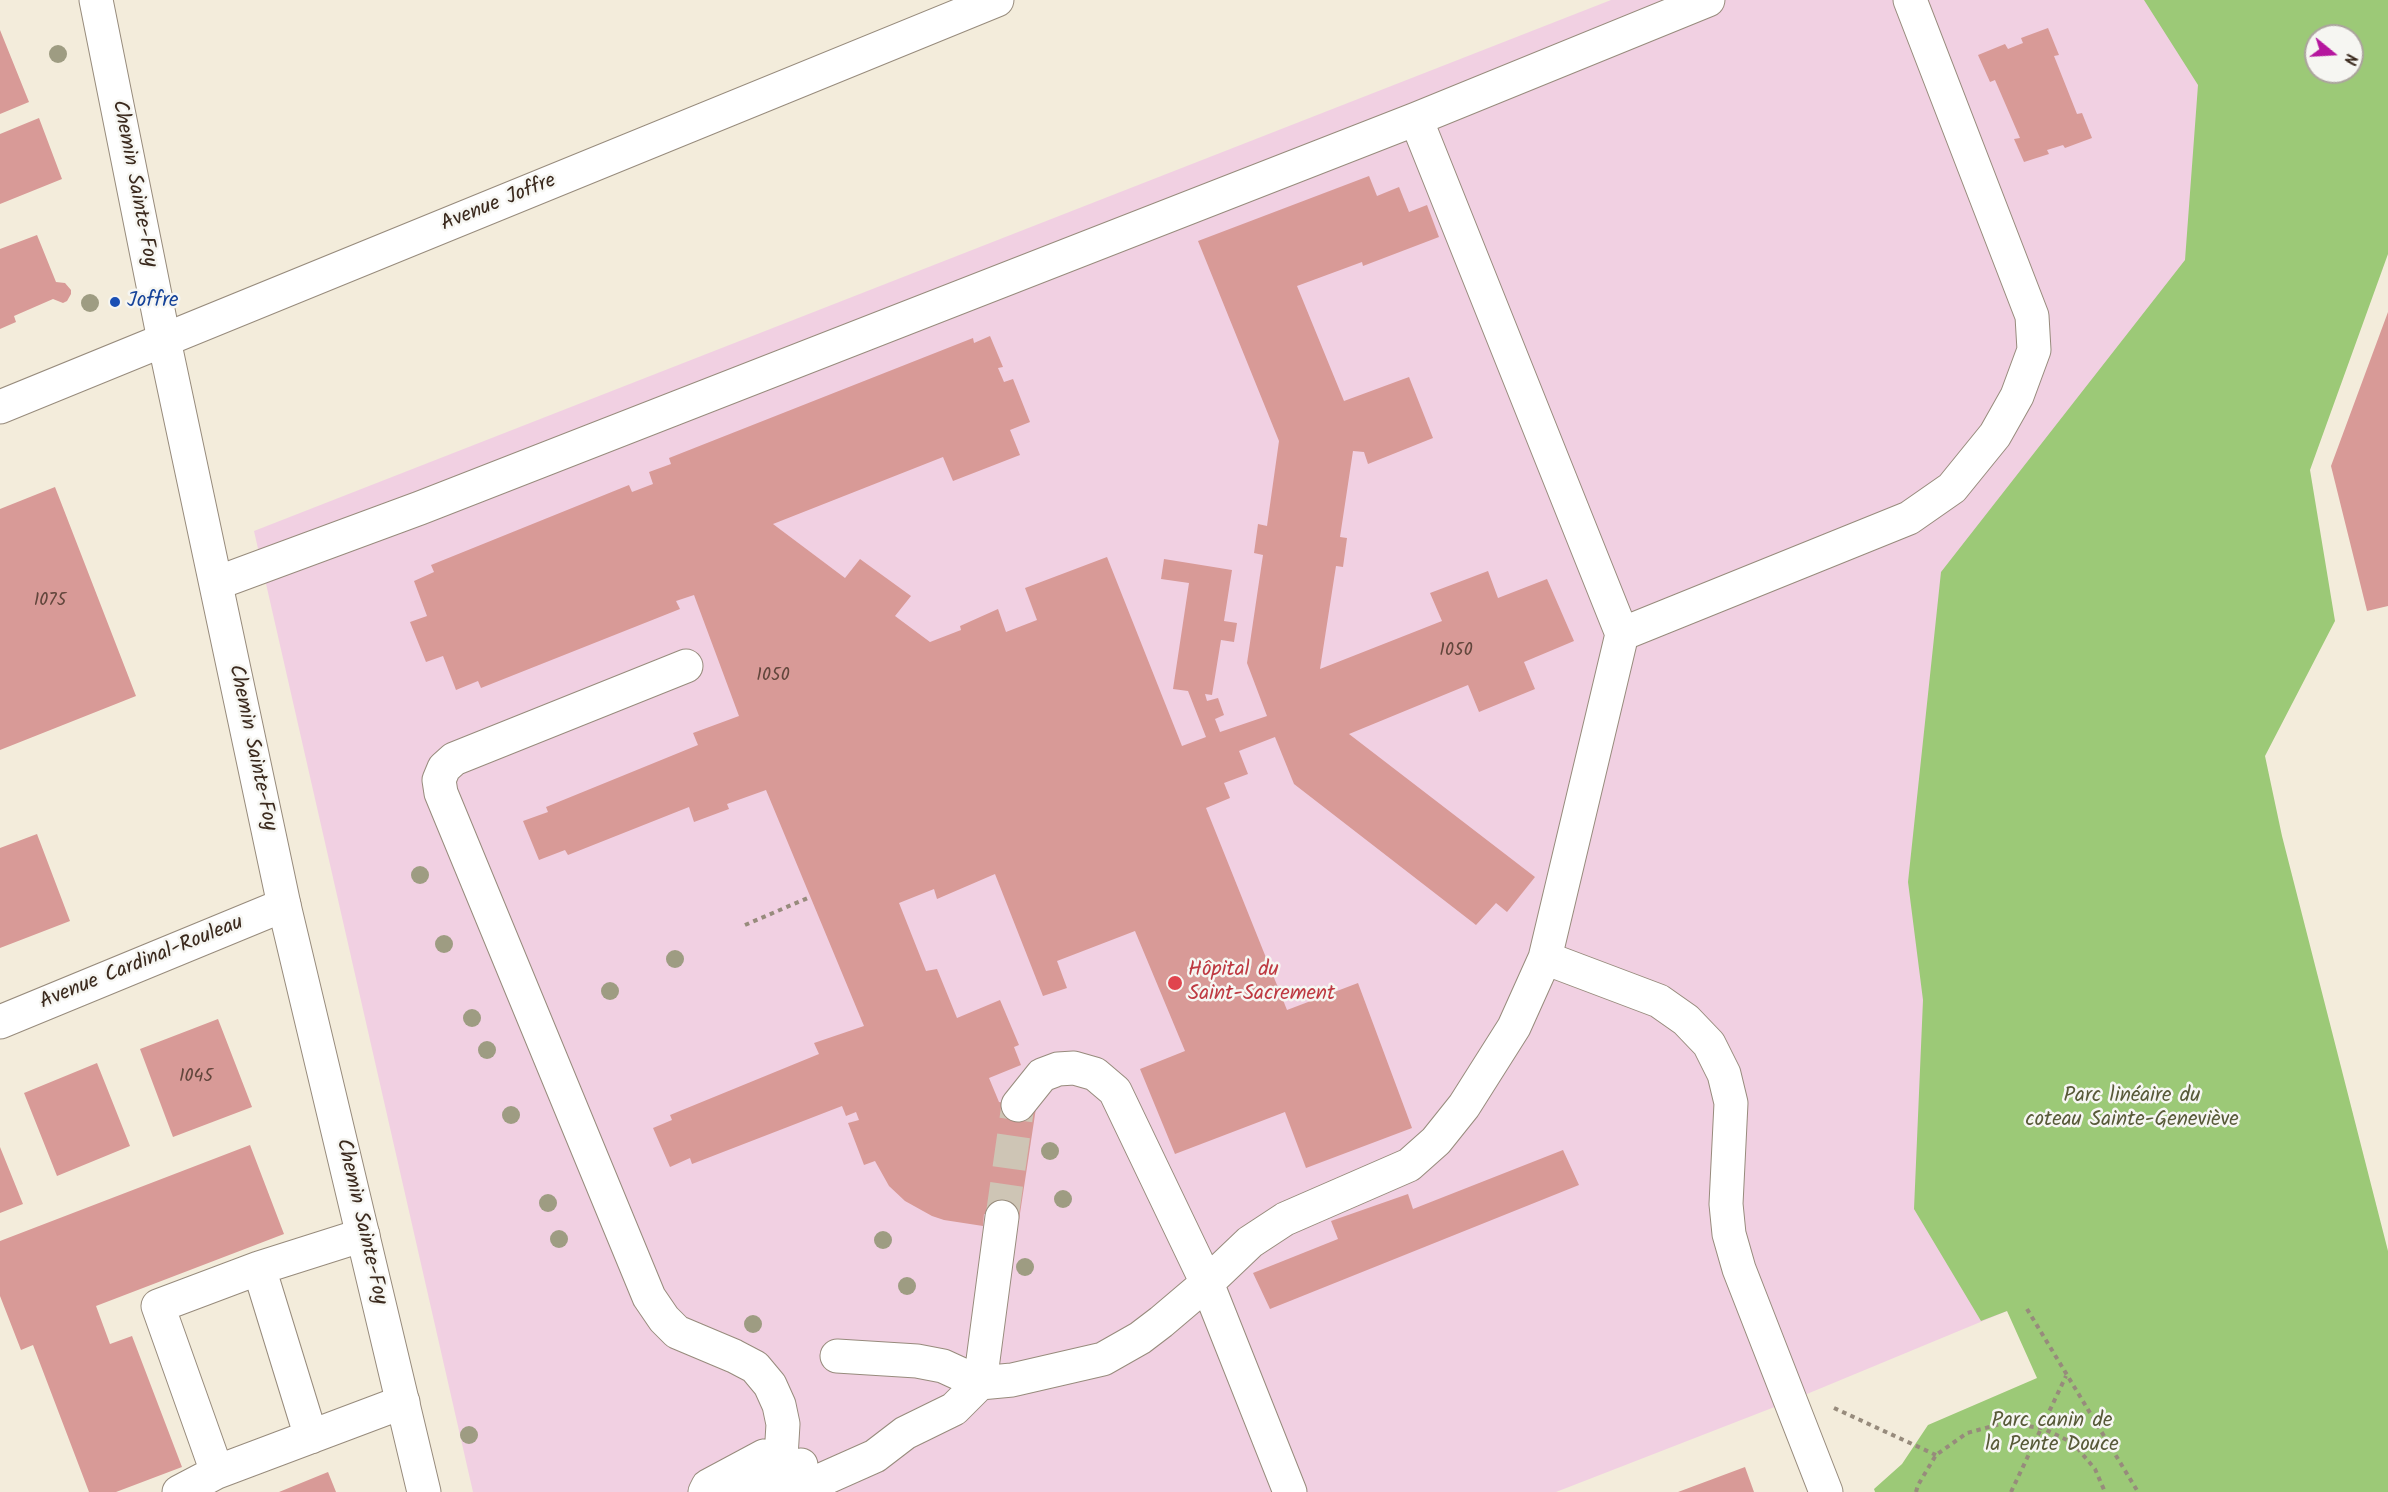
<!DOCTYPE html>
<html>
<head>
<meta charset="utf-8">
<style>
  body { margin:0 }
  #map { position:relative; width:2388px; height:1492px; overflow:hidden; background:#f3ecdb; font-family:Kalam,sans-serif }
  canvas { display:block }
  .north { position:absolute; left:2304px; top:24px; width:60px; height:60px; box-sizing:border-box; background:#f6f6f2; border:2px solid #aba49d; border-radius:50%; rotate:108deg; font-size:16px; font-weight:700; line-height:24px; text-align:center; color:#3b2a1e }
  .north::after { content:''; display:block; margin:auto; width:21px; height:27px; background:#b5179e; clip-path:polygon(50% 0,100% 100%,50% 72%,0 100%) }
</style>
</head>
<body>
<div id="map">
<canvas width="2388" height="1492"></canvas>
<div class="north">N</div>
</div>
<script>
const c = document.querySelector('canvas').getContext('2d');
c.lineJoin = 'round';
function fill(path, color) { c.fillStyle = color; c.fill(path, 'evenodd'); }
const shape = rows => new Path2D(rows.map(r => 'M' + r).join(''));
function trace(path, color, width, dash) { c.strokeStyle = color; c.lineWidth = width; c.lineCap = dash ? 'butt' : 'round'; c.setLineDash(dash || []); c.stroke(path); }
function drawText(font, color, halo, rows, align = 'center') {
  c.font = font + ' Kalam,sans-serif'; c.lineWidth = 5; c.setLineDash([]); c.textBaseline = 'middle'; c.strokeStyle = halo; c.fillStyle = color; for (const [text, x, y, turn = 0] of rows) {
    c.save(); c.translate(x, y); c.rotate((+turn || 0) * Math.PI / 180); c.textAlign = isNaN(turn) ? turn : align; if (halo) c.strokeText(text, 0, 0); c.fillText(text, 0, 0); c.restore();
  }
}
const built = shape([
  [1611,0,2160,0,2253,169,2007,1311,1790,1401,1556,1492,473,1492,254,531]
]);
const green = shape([
  [2144,0,2388,0,2388,254,2310,470,2335,621,2265,756,2282,836,2388,1251,2388,1492,1875,1492,1874,1489,1902,1464,1928,1425,2037,1378,2007,1311,1981,1321,1914,1209,1923,1000,1908,882,1941,572,2185,260,2198,85],
  [2316,36,2352,36,2352,72,2316,72]
]);
const building = shape([
  [2048,28,2059,55,2054,56,2077,114,2082,113,2092,138,2065,148,2063,145,2047,150,2049,154,2024,162,2014,139,2020,138,1995,80,1990,82,1978,55,2005,44,2008,49,2023,43,2021,38],
  [0,30,29,102,0,114],
  [39,118,62,179,0,204,0,134],
  [1369,176,1377,196,1399,187,1409,212,1427,205,1439,237,1363,266,1362,262,1297,286,1344,401,1409,377,1433,438,1368,464,1364,452,1353,451,1340,537,1347,538,1343,567,1336,566,1320,669,1442,621,1430,593,1488,571,1498,598,1547,579,1574,641,1524,662,1535,689,1479,712,1468,685,1349,734,1535,877,1507,912,1496,903,1476,925,1294,784,1275,737,1239,751,1248,774,1224,783,1230,798,1206,808,1287,1010,1358,983,1412,1128,1306,1168,1285,1112,1175,1154,1140,1069,1185,1051,1135,931,1057,961,1067,988,1043,996,995,874,937,899,934,889,899,903,926,971,937,969,957,1018,1000,1000,1019,1045,1014,1047,1021,1065,989,1078,999,1102,1036,1108,1019,1220,984,1214,983,1226,944,1220,932,1216,905,1201,889,1186,875,1161,864,1165,848,1123,859,1120,856,1112,846,1116,842,1106,692,1164,690,1158,670,1167,653,1128,672,1120,670,1115,819,1054,814,1043,864,1026,766,790,727,804,729,809,694,822,689,807,568,855,565,850,539,860,523,821,548,812,546,807,698,745,693,733,739,716,694,595,676,601,680,609,481,688,478,681,456,690,443,656,426,662,410,622,427,616,414,581,434,572,431,565,629,485,632,492,653,484,649,472,671,464,669,458,973,338,974,343,990,336,1003,367,998,368,1004,382,1013,379,1030,422,1010,430,1020,455,953,481,943,457,773,524,845,578,860,559,911,596,895,616,930,642,961,630,960,626,998,609,1006,632,1037,620,1025,588,1107,557,1182,746,1206,737,1188,691,1173,689,1189,583,1161,579,1164,559,1232,570,1224,621,1237,623,1234,642,1221,640,1212,695,1205,694,1207,701,1218,698,1224,715,1215,719,1220,732,1267,716,1247,663,1263,555,1254,553,1258,524,1267,526,1279,441,1198,241],
  [37,235,56,282,65,283,71,290,71,294,67,301,63,303,53,299,14,316,16,322,0,329,0,249],
  [2388,312,2388,606,2367,611,2331,466],
  [55,487,136,696,0,750,0,509],
  [37,834,70,921,0,948,0,848],
  [218,1019,252,1107,173,1137,140,1049],
  [97,1063,130,1146,57,1176,24,1093],
  [250,1145,284,1234,96,1306,110,1344,132,1336,182,1467,116,1492,89,1492,33,1345,21,1350,0,1296,0,1241],
  [0,1147,23,1204,0,1213],
  [1563,1150,1579,1185,1270,1309,1253,1273,1338,1239,1331,1221,1408,1194,1413,1209],
  [1745,1467,1754,1492,1678,1492],
  [328,1472,336,1492,279,1492]
]);
const minorTunnel = shape([
  [1002,1217,1018,1105]
]);
const path = shape([
  [745,925,810,897],
  [2027,1309,2138,1492],
  [1834,1408,1936,1455],
  [1916,1492,1918,1485,1936,1455,1967,1433,2004,1423,2042,1428,2073,1443,2095,1469,2105,1492],
  [2011,1492,2066,1376]
]);
const minor = shape([
  [0,407,997,0],
  [217,583,420,508,1416,119,1708,0],
  [1622,634,1909,518,1952,488,1995,435,2017,396,2034,350,2032,316,1910,0],
  [686,666,454,759,444,768,439,780,441,793,649,1297,664,1319,677,1332,734,1356,755,1367,770,1385,779,1405,783,1424,780,1474],
  [1545,958,1659,1001,1686,1020,1709,1044,1724,1074,1731,1103,1726,1204,1729,1234,1739,1269,1826,1492],
  [0,1022,284,905],
  [1018,1105,1042,1075,1058,1069,1074,1068,1095,1074,1115,1091,1207,1283,1290,1492],
  [363,1235,259,1268,158,1306,217,1472,403,1402],
  [259,1268,311,1437],
  [837,1356,917,1361,943,1366,980,1383,1002,1217],
  [179,1492,217,1472],
  [705,1492,708,1486,764,1456],
  [743,1492,801,1465],
  [794,1492,875,1456,905,1433,954,1409,980,1383,1012,1380,1103,1359,1140,1338,1161,1322,1207,1283,1250,1242,1285,1219,1409,1165,1436,1141,1464,1106,1514,1027,1545,958,1622,634,1416,119]
]);
const major = shape([
  [96,0,164,340,284,905,424,1492]
]);
const trees = [
  [58,54],
  [90,303],
  [420,875],
  [444,944],
  [675,959],
  [610,991],
  [472,1018],
  [487,1050],
  [511,1115],
  [1050,1151],
  [1063,1199],
  [548,1203],
  [559,1239],
  [883,1240],
  [1025,1267],
  [907,1286],
  [753,1324],
  [469,1435]
];
const markers = [
  [115,302,6,"#1a4fb4"],
  [1175,983,8,"#e0444e"]
];
const numberNames = [
  ["1075",50,602],
  ["1050",1456,652],
  ["1050",773,677],
  ["1045",196,1078]
];
const streetNames = [
  ["Chemin Sainte-Foy",133,184,79],
  ["Avenue Joffre",499,204,-22],
  ["Chemin Sainte-Foy",251,748,78],
  ["Avenue Cardinal-Rouleau",142,964,-22],
  ["Chemin Sainte-Foy",360,1222,77]
];
const transitNames = [
  ["Joffre",127,302]
];
const healthNames = [
  ["Hôpital du",1188,971],
  ["Saint-Sacrement",1188,995]
];
const parkNames = [
  ["Parc linéaire du",2132,1097],
  ["coteau Sainte-Geneviève",2132,1121],
  ["Parc canin de",2052,1422],
  ["la Pente Douce",2052,1446]
];
fill(built, '#f1d0e2');
fill(green, '#9cc977');
fill(building, '#d89a97');
trace(minorTunnel, '#cec5b5', 33, [33, 16]);
trace(minor, '#978b7c', 35);
trace(major, '#978b7c', 35);
trace(path, '#978b7c', 4, [4.5, 4.5]);
trace(minor, '#fff', 33);
trace(major, '#fff', 33);
c.fillStyle = '#9e9c82';
for (const [x, y] of trees) { c.beginPath(); c.arc(x, y, 9, 0, 2 * Math.PI); c.fill(); }
for (const [x, y, r, color] of markers) { const dot = new Path2D(); dot.arc(x, y, r, 0, 2 * Math.PI); c.fillStyle = color; c.fill(dot); trace(dot, '#f6f6f2', 2); }
drawText('18px', '#62463c', null, numberNames);
drawText('21px', '#3b2a1e', '#f6f6f2', streetNames);
drawText('21px', '#164399', '#f6f6f2', transitNames, 'left');
drawText('21px', '#be3a42', '#f6f6f2', healthNames, 'left');
drawText('21px', '#585a39', '#f6f6f2', parkNames);
</script>
</body>
</html>
